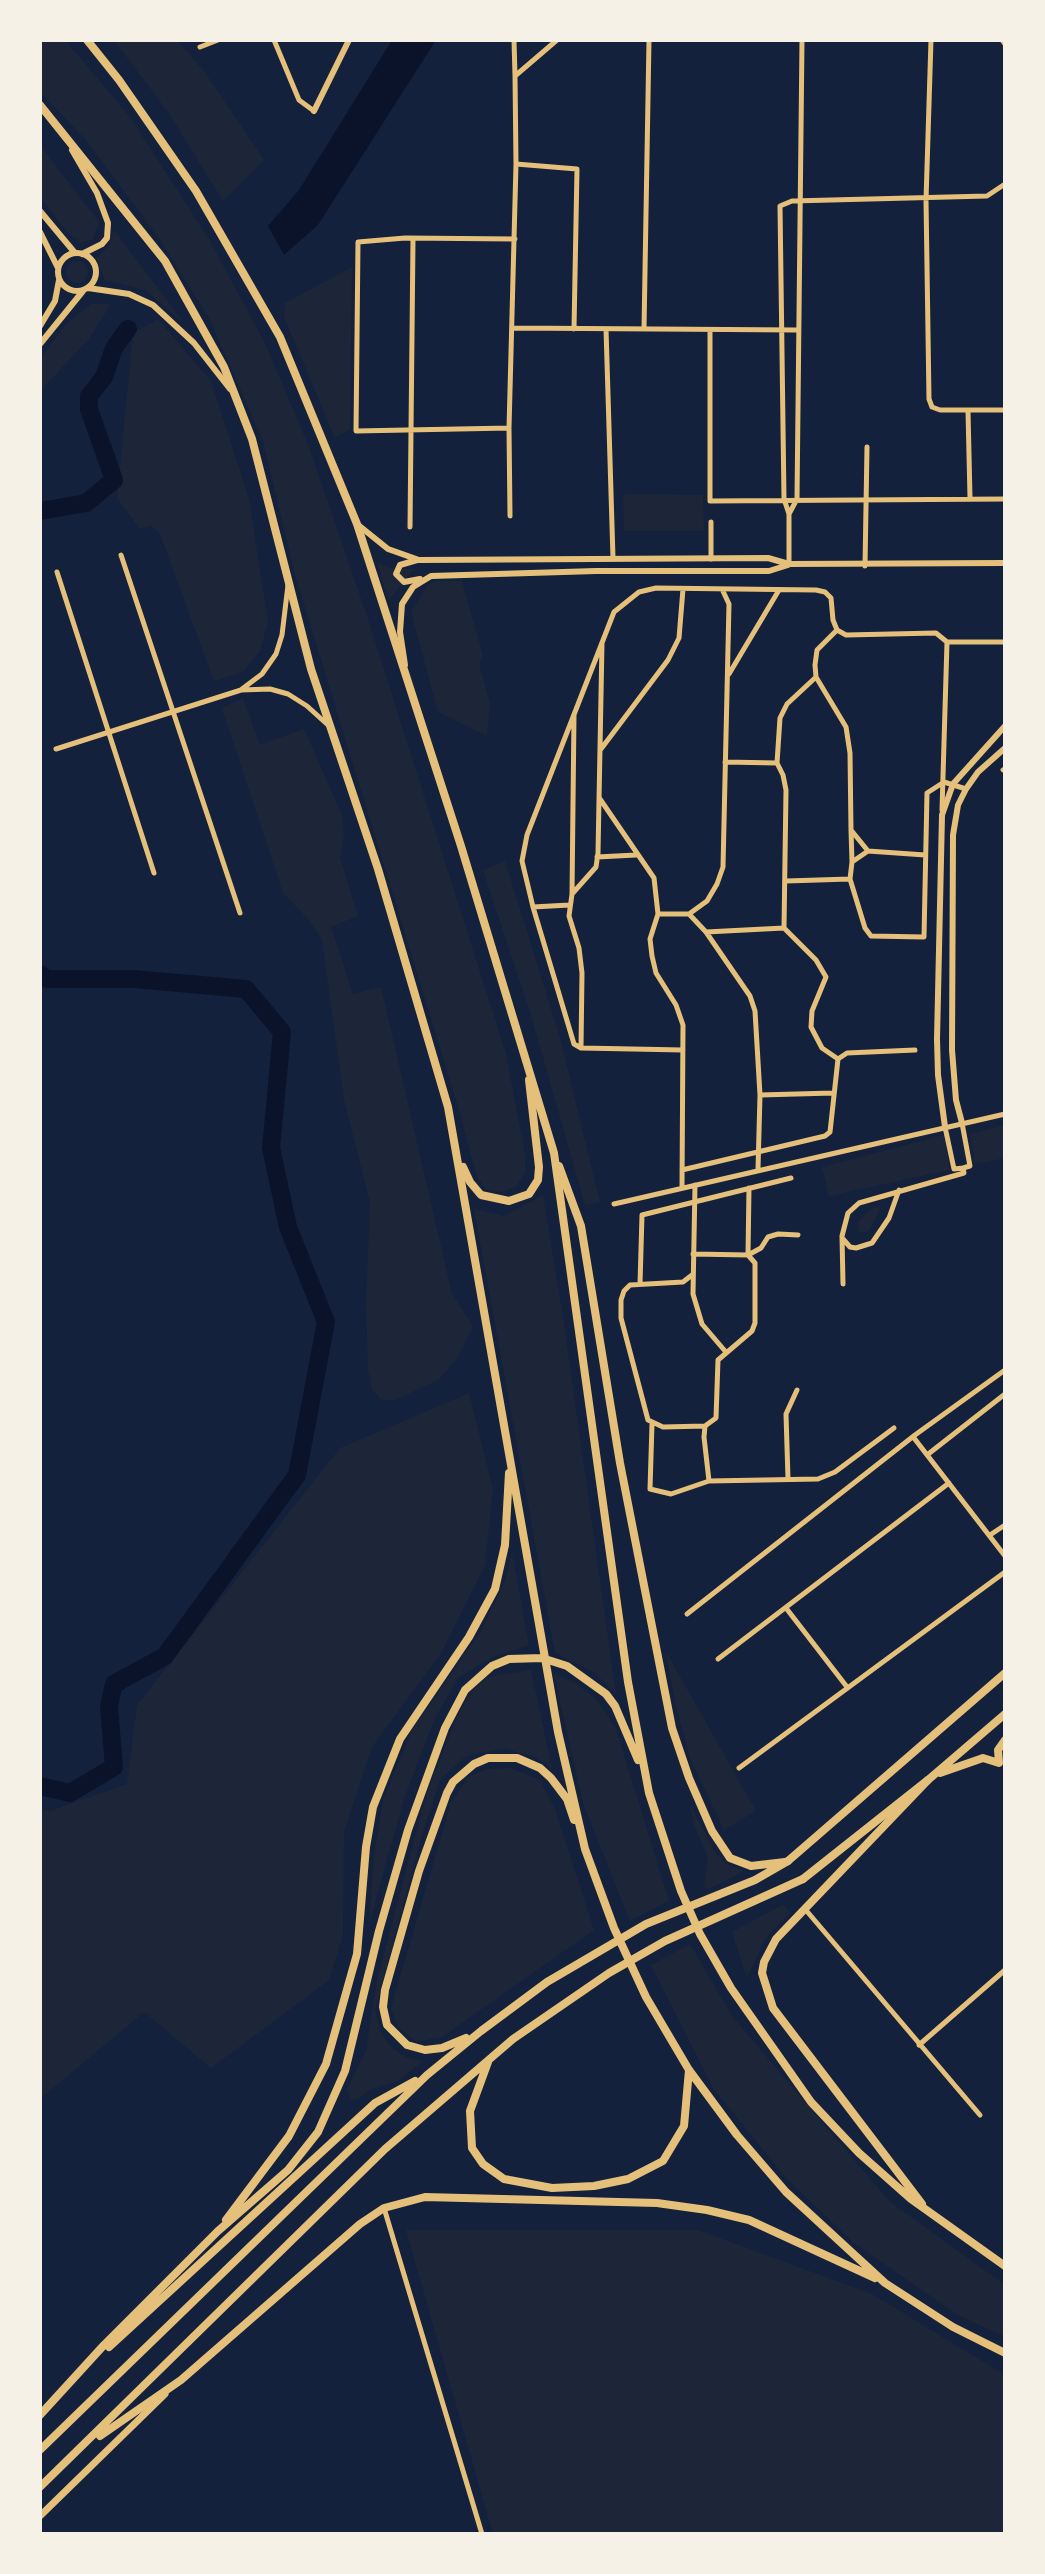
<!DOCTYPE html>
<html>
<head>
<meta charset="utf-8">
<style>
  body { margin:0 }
  #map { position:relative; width:1045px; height:2574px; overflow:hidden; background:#14213d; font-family:"Golos Text",sans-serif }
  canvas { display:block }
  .frame { position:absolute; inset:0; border:42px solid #f6f1e7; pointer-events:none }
</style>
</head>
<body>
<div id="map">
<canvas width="1045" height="2574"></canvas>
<div class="frame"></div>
</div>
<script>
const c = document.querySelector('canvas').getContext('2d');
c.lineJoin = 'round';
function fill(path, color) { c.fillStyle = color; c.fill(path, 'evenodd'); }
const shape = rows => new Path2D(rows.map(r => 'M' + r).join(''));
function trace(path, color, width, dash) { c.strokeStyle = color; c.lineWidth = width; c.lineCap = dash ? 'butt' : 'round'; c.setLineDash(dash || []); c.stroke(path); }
const green = shape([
  [40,40,65,40,130,117,210,241,264,341,309,447,367,616,506,1054,525,1155,525,1173,516,1187,500,1192,486,1189,478,1178,471,1156,460,1113,295,575,263,441,209,318,160,240,86,140,40,92],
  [114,40,177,40,204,71,264,160,223,201,170,115],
  [40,145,99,222,93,239,81,243,67,232,40,197],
  [114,230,185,324,145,290,105,280,96,258,107,248],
  '66 272a11 11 0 1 1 22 0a11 11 0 1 1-22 0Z',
  [352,267,350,429,335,438,284,317,285,303],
  [91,304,111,304,89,339,40,391,40,358,67,323],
  [158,319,211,381,249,499,268,622,260,651,243,672,214,681,160,534,151,526,140,529,117,498,133,333],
  [623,494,703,495,704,531,624,531],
  [377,562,391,568,414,569,388,601],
  [436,581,462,581,483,656,479,664,490,703,487,736,438,712,411,612,428,585],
  [243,698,260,745,304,729,342,815,344,834,340,858,358,916,331,927,353,994,381,987,452,1294,473,1326,456,1360,438,1380,393,1401,381,1399,372,1390,368,1370,366,1304,370,1202,344,1100,322,940,310,921,283,893,222,708],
  [505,861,560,1038,600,1202,585,1205,531,1015,483,870],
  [1005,1125,1005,1158,975,1164,970,1134],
  [944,1135,950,1170,829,1196,822,1167],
  [543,1195,562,1310,616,1694,594,1672,555,1653,474,1209,504,1216],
  [882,1205,869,1231,860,1233,857,1227,861,1219,871,1209],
  [469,1393,493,1489,485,1565,441,1653,372,1747,344,1832,343,1935,329,1980,211,2068,144,2012,40,2099,40,1809,50,1811,127,1784,137,1705,340,1448],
  [512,1552,529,1645,493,1657,458,1678,434,1720,404,1799,369,1925,374,1854,383,1800,412,1730,482,1629,505,1581],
  [665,1650,756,1811,724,1830,691,1761,676,1707],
  [531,1670,552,1768,535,1757,505,1749,466,1756,440,1780,422,1835,375,2010,380,2031,391,2047,406,2057,423,2061,398,2081,370,2089,360,2098,351,2100,347,2089,366,2051,377,1980,427,1792,457,1717,472,1691,487,1677],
  [554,1674,574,1682,596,1699,616,1729,669,1901,630,1921,583,1803],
  [510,1768,540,1780,555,1809,594,1930,442,2037,416,2042,398,2027,391,2008,451,1803,468,1777,487,1769],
  [690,1804,715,1852,726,1864,744,1871,707,1890,704,1884,708,1858,694,1825],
  [784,1904,790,1913,765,1939,747,1978,732,1932],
  [690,1944,732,2016,889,2201,1005,2285,1005,2337,958,2315,854,2243,786,2178,713,2088,651,1965],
  [406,2230,698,2230,872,2294,1005,2375,1005,2534,493,2534]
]);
const water = shape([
  [392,40,436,40,318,225,284,255,268,226,299,190]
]);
const river = shape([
  [40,511,86,503,114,480,89,409,89,396,104,377,114,348,128,329],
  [40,974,47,979,134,979,246,989,282,1032,271,1148,288,1227,326,1322,297,1475,165,1656,114,1684,109,1706,114,1767,70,1793,40,1786]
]);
const minor = shape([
  [274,40,299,100,314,111],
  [514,40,515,76],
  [931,40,926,200,929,399,932,407,940,410,1005,410],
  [1002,40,1005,44],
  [200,47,218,40],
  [516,164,577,169,574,329],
  [512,328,797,330],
  [606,329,613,558],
  [644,329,649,40],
  [710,330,710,501,1005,499],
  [968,411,970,498],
  [509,428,356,431,358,242,405,238,515,239],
  [789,514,797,499,802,40],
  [510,516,509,428,516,164,515,76,557,40],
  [711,522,711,559],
  [410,527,413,239],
  [121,555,240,913],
  [789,564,789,514,784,499,780,206,792,201,987,196,1005,184],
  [865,566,867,447],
  [57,572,154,873],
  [837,630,817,650,815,665,816,677,846,727,850,753,851,830,868,851,852,862,850,879,865,928,871,936,924,937,927,793,944,782,966,789],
  [729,674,779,590],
  [816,677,787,704,780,718,777,763,783,775,786,790,784,928,816,960,826,977,812,1011,811,1027,822,1048,838,1059],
  [242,689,262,674,276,654,282,635,288,585],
  [56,749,241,690,270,689,288,694,307,706,328,725],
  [601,749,668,660,679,638,683,589],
  [725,762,777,763],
  [1003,770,1005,769],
  [600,799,654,878,658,914,650,939,652,956,656,973,676,1005,683,1025,682,1188],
  [942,810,947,642],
  [851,830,852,862],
  [868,851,925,855],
  [597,857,636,855],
  [786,881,850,879],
  [572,894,574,715],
  [533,907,569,905],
  [658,914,689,914,707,901,717,884,723,867,729,604,722,589],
  [689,914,706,932,750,996,755,1011,760,1095,758,1169],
  [706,932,784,928],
  [581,1048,582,973,579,948,569,916,572,894,596,867,598,853,602,643],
  [683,1050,581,1048,574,1044,533,907,522,861,527,835,614,612,639,592,656,588,816,590,825,592,831,598,833,620,837,630,846,635,936,633,947,642,1005,642],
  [760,1095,833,1093],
  [945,1127,954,1169,963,1168,970,1166,962,1123],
  [682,1170,825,1136,830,1132,838,1059,847,1053,915,1050],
  [695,1185,693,1294,702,1324,725,1351],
  [614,1204,1005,1114],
  [843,1239,850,1247,856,1248,872,1243,889,1218,899,1190],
  [693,1254,748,1255,761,1248,768,1237,778,1234,798,1235],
  [692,1275,683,1282,630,1285,624,1291,621,1300,621,1318,648,1420,663,1427,705,1426],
  [640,1284,642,1215,791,1178],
  [843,1284,842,1236,848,1213,859,1203,964,1173,963,1168],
  [652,1424,650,1489,671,1494,709,1481,818,1479,835,1472,894,1428],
  [914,1438,1005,1556],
  [927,1455,1005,1394],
  [788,1479,786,1414,797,1390],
  [709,1481,704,1437,705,1426,716,1418,718,1360,752,1331,755,1323,755,1263,748,1255,749,1188],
  [990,1535,1005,1525],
  [786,1608,847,1687],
  [687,1614,915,1435,1005,1370],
  [718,1659,949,1483],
  [739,1768,1005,1572],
  [805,1909,980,2115],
  [919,2045,1005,1970],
  [384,2208,482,2534]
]);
const tertiary = shape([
  [314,111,349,40],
  [72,150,97,193,108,223,107,238,102,244,82,254],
  [40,211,75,253],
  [40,232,58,268],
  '58 272a19 19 0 1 1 38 0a19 19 0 1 1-38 0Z',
  [88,288,129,294,153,305,194,343,230,389],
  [40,326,55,301,59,280],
  [40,344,83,291],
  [357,524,388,549,419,560,768,558,789,564,1005,563],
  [417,560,400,565,396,574,404,582,420,579],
  [405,665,400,632,402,604,413,587,431,576,596,571,769,571,788,565],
  [962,1123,956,1100,952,1050,953,835,958,805,966,789,978,772,1005,748],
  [945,1127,938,1075,937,1039,942,815,953,784,1005,726]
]);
const secondary = shape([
  [40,2516,165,2394]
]);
const primary = shape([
  [940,1773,983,1758,999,1763,998,1750,1005,1740],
  [788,1861,1005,1673],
  [803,1879,928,1780,1005,1714]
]);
const trunk = shape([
  [87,40,119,80,196,191,280,337,357,524,461,846,554,1153,628,1682,649,1793,681,1891,700,1934,731,1988,811,2102,859,2153,911,2199,1005,2266],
  [40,105,165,261,224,367,252,439,311,669,378,869,448,1107,558,1732,585,1849,614,1928,646,1997,689,2070,737,2135,786,2192,885,2283,953,2327,1005,2353],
  [559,1166,581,1226,620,1463,672,1728,689,1778,712,1831,730,1858,751,1866,785,1862],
  [463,1167,470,1182,481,1195,509,1201,529,1194,538,1180,539,1167,529,1080],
  [466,2038,442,2048,425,2050,407,2045,387,2025,383,2007,385,1990,419,1871,447,1793,453,1782,474,1764,488,1758,517,1758,540,1768,551,1778,567,1799,574,1820],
  [488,2062,470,2111,472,2148,483,2164,504,2179,552,2188,594,2186,628,2179,663,2161,684,2126,689,2070],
  [922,2204,773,2008,762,1973,764,1962,776,1939,928,1780],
  [226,2220,289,2136,326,2064,357,1954,366,1847,373,1807,400,1739,469,1637,495,1589,505,1545,509,1473],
  [109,2347,375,2103,415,2081],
  [40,2415,104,2345,218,2231,288,2170,318,2132,345,2071,379,1931,408,1830,445,1728,465,1690,492,1666,509,1659,542,1658,567,1666,606,1694,615,1706,638,1760],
  [100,2436,181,2380,360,2224,384,2208,425,2197,657,2203,707,2210,749,2220,875,2278],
  [40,2450,427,2075,481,2031,547,1982,646,1924,755,1880,788,1861],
  [40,2487,385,2149,513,2039,609,1973,665,1941,803,1879]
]);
fill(green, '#1d2539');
fill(water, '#0b132b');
trace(river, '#0b132b', 18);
trace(minor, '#e5c07b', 5);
trace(tertiary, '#e5c07b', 6);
trace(secondary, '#e5c07b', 7);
trace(primary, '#e5c07b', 8);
trace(trunk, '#e5c07b', 8);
</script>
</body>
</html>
